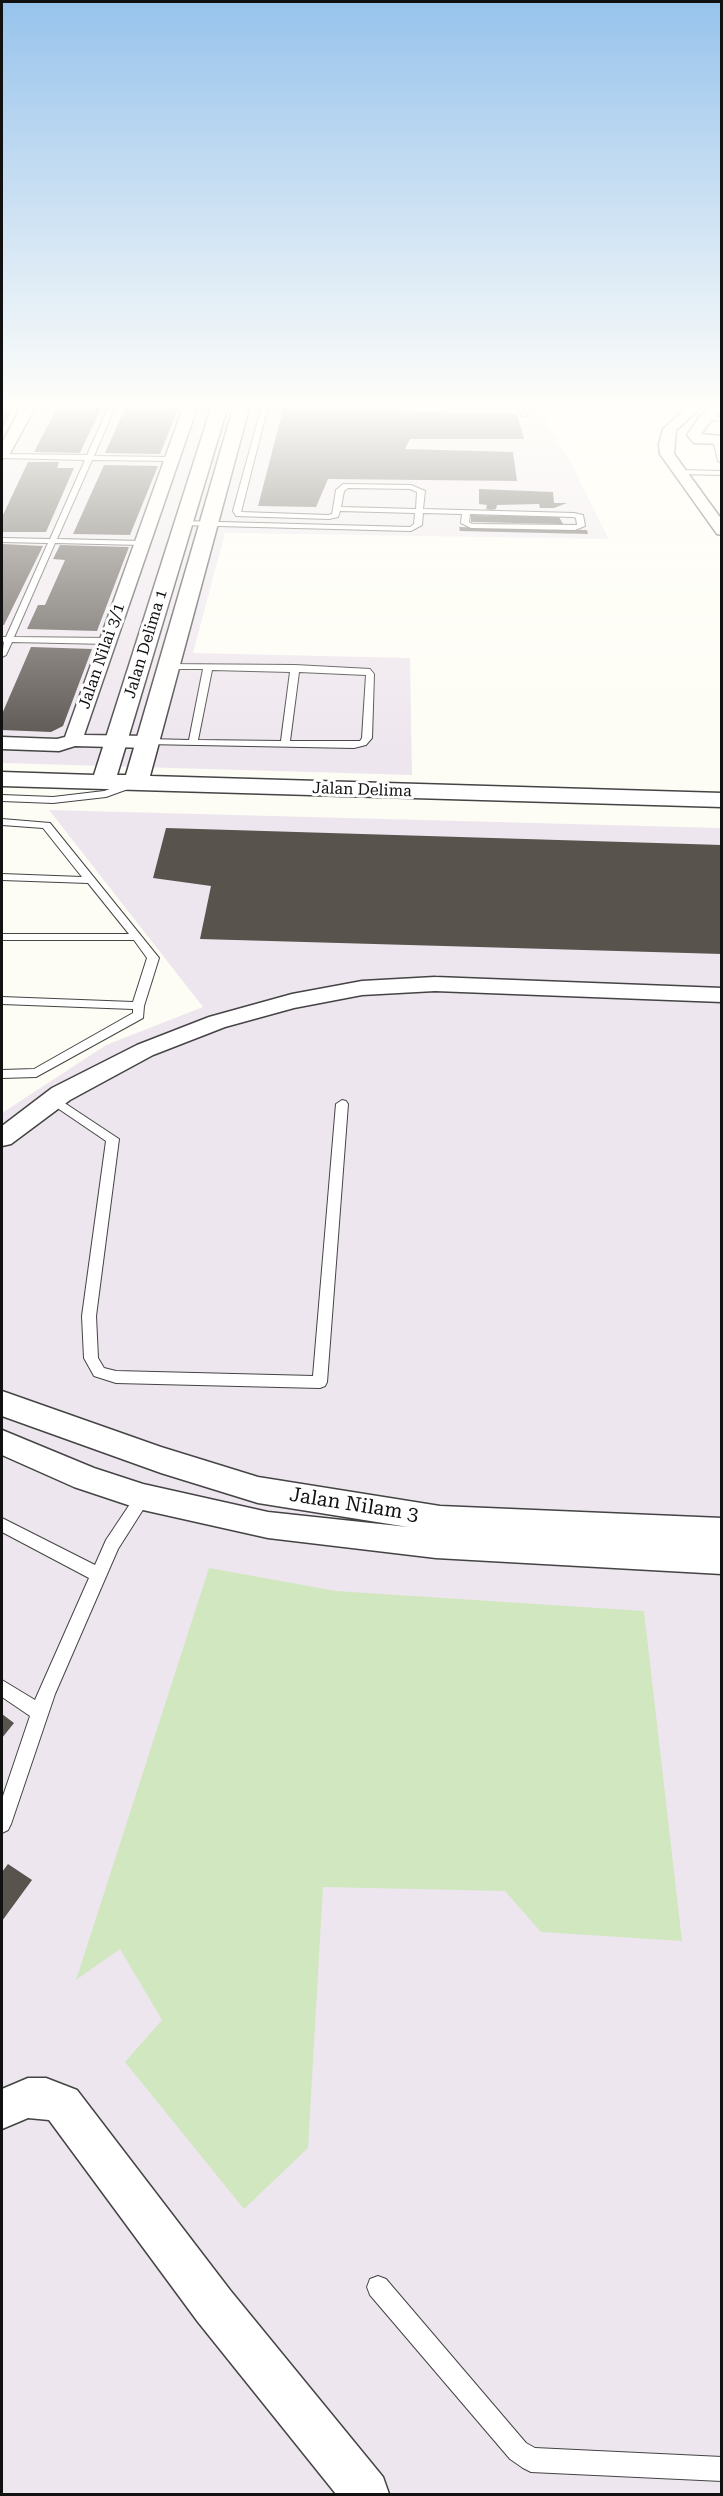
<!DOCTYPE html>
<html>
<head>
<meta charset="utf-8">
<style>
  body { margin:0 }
  #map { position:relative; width:723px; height:2496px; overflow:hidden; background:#fefdf5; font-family:"Roboto Serif",serif }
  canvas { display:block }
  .frame { position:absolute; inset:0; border:3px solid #111; pointer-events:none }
</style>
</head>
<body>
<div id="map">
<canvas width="723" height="2496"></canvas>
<div class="frame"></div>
</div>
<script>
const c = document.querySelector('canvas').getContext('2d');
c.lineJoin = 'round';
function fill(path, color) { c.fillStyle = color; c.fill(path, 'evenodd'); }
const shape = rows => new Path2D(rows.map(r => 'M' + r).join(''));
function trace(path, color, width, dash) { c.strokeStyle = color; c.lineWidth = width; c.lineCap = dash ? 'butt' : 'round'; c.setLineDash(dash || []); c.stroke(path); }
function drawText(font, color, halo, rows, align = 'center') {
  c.font = font + ' "Roboto Serif",serif'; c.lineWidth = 6; c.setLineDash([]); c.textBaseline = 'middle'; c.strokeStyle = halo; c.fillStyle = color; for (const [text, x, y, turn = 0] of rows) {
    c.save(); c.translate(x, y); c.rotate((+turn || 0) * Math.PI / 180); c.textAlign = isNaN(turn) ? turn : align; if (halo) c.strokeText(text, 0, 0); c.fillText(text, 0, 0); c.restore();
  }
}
const industrial = shape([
  [2,402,534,402,567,456,609,539,225,533,193,653,410,658,412,775,2,763],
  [49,810,721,828,721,2494,2,2494,2,1113,106,1045,203,1007]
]);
const green = shape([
  [209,1568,336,1591,644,1611,682,1941,541,1932,505,1891,323,1887,308,2148,244,2209,125,2062,162,2020,120,1949,76,1980]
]);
const building = shape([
  [60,402,104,402,80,453,34,452],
  [128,402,181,402,160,454,105,453],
  [285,402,344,402,343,410,517,414,524,439,410,439,405,449,513,452,517,481,328,479,316,507,258,506],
  [2,411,11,412,2,429],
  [28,462,59,462,57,468,74,468,46,532,2,532,2,517],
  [104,465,158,466,130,535,73,534],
  [479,489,553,492,554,503,567,503,554,508,540,508,539,504,497,505,496,509,491,510,486,509,487,505,479,504],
  [471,515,559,517,563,524,471,522],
  [459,527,587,530,588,534,460,531],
  [2,544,43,546,4,625,2,625],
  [60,545,129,547,97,631,27,629,38,605,45,605,65,560,53,559],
  [31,647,92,649,63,726,51,732,2,730,2,714],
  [166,828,722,845,722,954,200,939,211,886,153,878],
  [2,1714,14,1723,2,1738],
  [8,1864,32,1880,2,1921,2,1872]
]);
const service = shape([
  [111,402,117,402,94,456,171,457,175,459,171,461,92,460,57,539,142,541,146,543,142,545,55,543,14,637,108,638,112,641,108,644,12,642,6,655,2,657,4,642,2,641,2,637,6,637,48,543,2,542,2,538,50,539,85,460,2,458,2,454,87,455,111,402],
  [263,402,269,402,241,512,328,515,332,514,333,509,336,490,343,484,411,485,425,491,423,509,574,513,583,515,585,526,575,530,471,528,461,523,462,514,423,513,422,525,411,531,180,525,179,523,183,521,410,527,414,524,415,513,340,511,338,517,329,519,236,516,233,511,263,402],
  [348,488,410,489,417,492,416,509,341,507,344,491,348,488],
  [470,514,573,517,576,518,577,525,472,524,469,522,470,514],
  [513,402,519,402,526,416,522,416,513,402],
  [2,406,27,407,30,409,27,411,2,410,2,406],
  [705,417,722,417,722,421,703,420,705,417],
  [716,438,719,440,722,447,722,463,718,461,713,440,716,438],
  [680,470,721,471,722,475,677,474,677,470,680,470],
  [166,664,295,665,370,669,374,674,372,738,366,745,354,748,145,744,143,742,148,739,189,740,203,669,169,669,165,666,166,664],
  [212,670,290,672,281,741,198,740,212,670],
  [299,672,366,675,362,738,360,741,290,741,299,672],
  [136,780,141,783,139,785,106,797,53,803,2,801,2,795,53,797,104,791,136,780],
  [2,819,50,823,159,958,144,1006,143,1018,36,1077,2,1078,2,1070,34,1069,133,1013,133,1009,2,1004,2,997,133,1002,147,958,134,940,2,940,2,934,129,934,88,883,2,880,2,874,82,877,43,828,2,825,2,819],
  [54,1096,119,1139,96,1316,98,1358,104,1368,116,1371,313,1376,336,1104,342,1100,346,1101,348,1104,327,1382,325,1386,320,1388,116,1383,94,1376,84,1358,82,1316,106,1141,50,1103,48,1100,50,1097,54,1096],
  [143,1490,148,1492,151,1497,118,1549,55,1694,11,1824,8,1830,2,1833,2,1799,30,1716,2,1697,2,1680,35,1700,89,1578,2,1532,2,1518,95,1565,106,1540,138,1492,143,1490],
  [378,2276,386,2279,526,2443,535,2448,722,2457,722,2481,531,2472,523,2468,510,2459,370,2295,367,2287,370,2279,378,2276]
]);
const minor = shape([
  [24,402,38,402,9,455,2,459,2,443,24,402],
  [185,402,199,402,84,735,148,736,157,742,148,748,75,746,59,751,2,749,2,737,57,739,65,737,185,402],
  [693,402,708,402,676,430,674,454,722,520,722,535,717,534,660,454,659,444,663,429,693,402],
  [717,402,722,402,722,412,710,422,701,434,722,436,722,444,694,443,687,435,700,416,717,402],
  [435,977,722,988,722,1002,435,991,362,995,294,1008,225,1027,153,1055,70,1100,11,1144,2,1146,2,1126,52,1088,137,1045,209,1017,292,994,362,981,435,977],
  [2,1391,161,1447,258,1477,440,1506,722,1518,722,1546,658,1543,722,1546,722,1574,436,1558,268,1538,143,1510,74,1487,2,1455,2,1430,94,1468,143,1484,268,1512,408,1527,258,1503,161,1473,2,1416,2,1391],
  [28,2078,46,2078,77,2090,230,2290,383,2477,389,2494,336,2494,198,2322,49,2120,28,2118,2,2129,2,2089,28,2078]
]);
const tertiary = shape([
  [213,402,229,402,117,775,126,775,232,412,240,407,248,412,150,776,722,793,722,807,2,786,2,772,94,775,213,402]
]);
const farStreetnames = [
  ["Jalan Delima 1",146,644,-73],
  ["Jalan Nilai 3/1",102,656,-71],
  ["Jalan Delima",362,790,2]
];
const streetNames = [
  ["Jalan Nilam 3",354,1505,9]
];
fill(industrial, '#eee6ee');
fill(green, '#d1e7c0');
fill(building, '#59534e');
trace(service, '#444', 2);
trace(minor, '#444', 3);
trace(tertiary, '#444', 3);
fill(service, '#fff');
fill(minor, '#fff');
fill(tertiary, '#fff');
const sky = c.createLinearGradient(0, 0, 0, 751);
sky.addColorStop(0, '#97c3ec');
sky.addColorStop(0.54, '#fffefa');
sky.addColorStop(1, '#fffefa00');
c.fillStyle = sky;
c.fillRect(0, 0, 723, 751);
drawText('16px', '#111', '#fff', farStreetnames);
drawText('20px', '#111', '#fff', streetNames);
</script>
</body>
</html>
